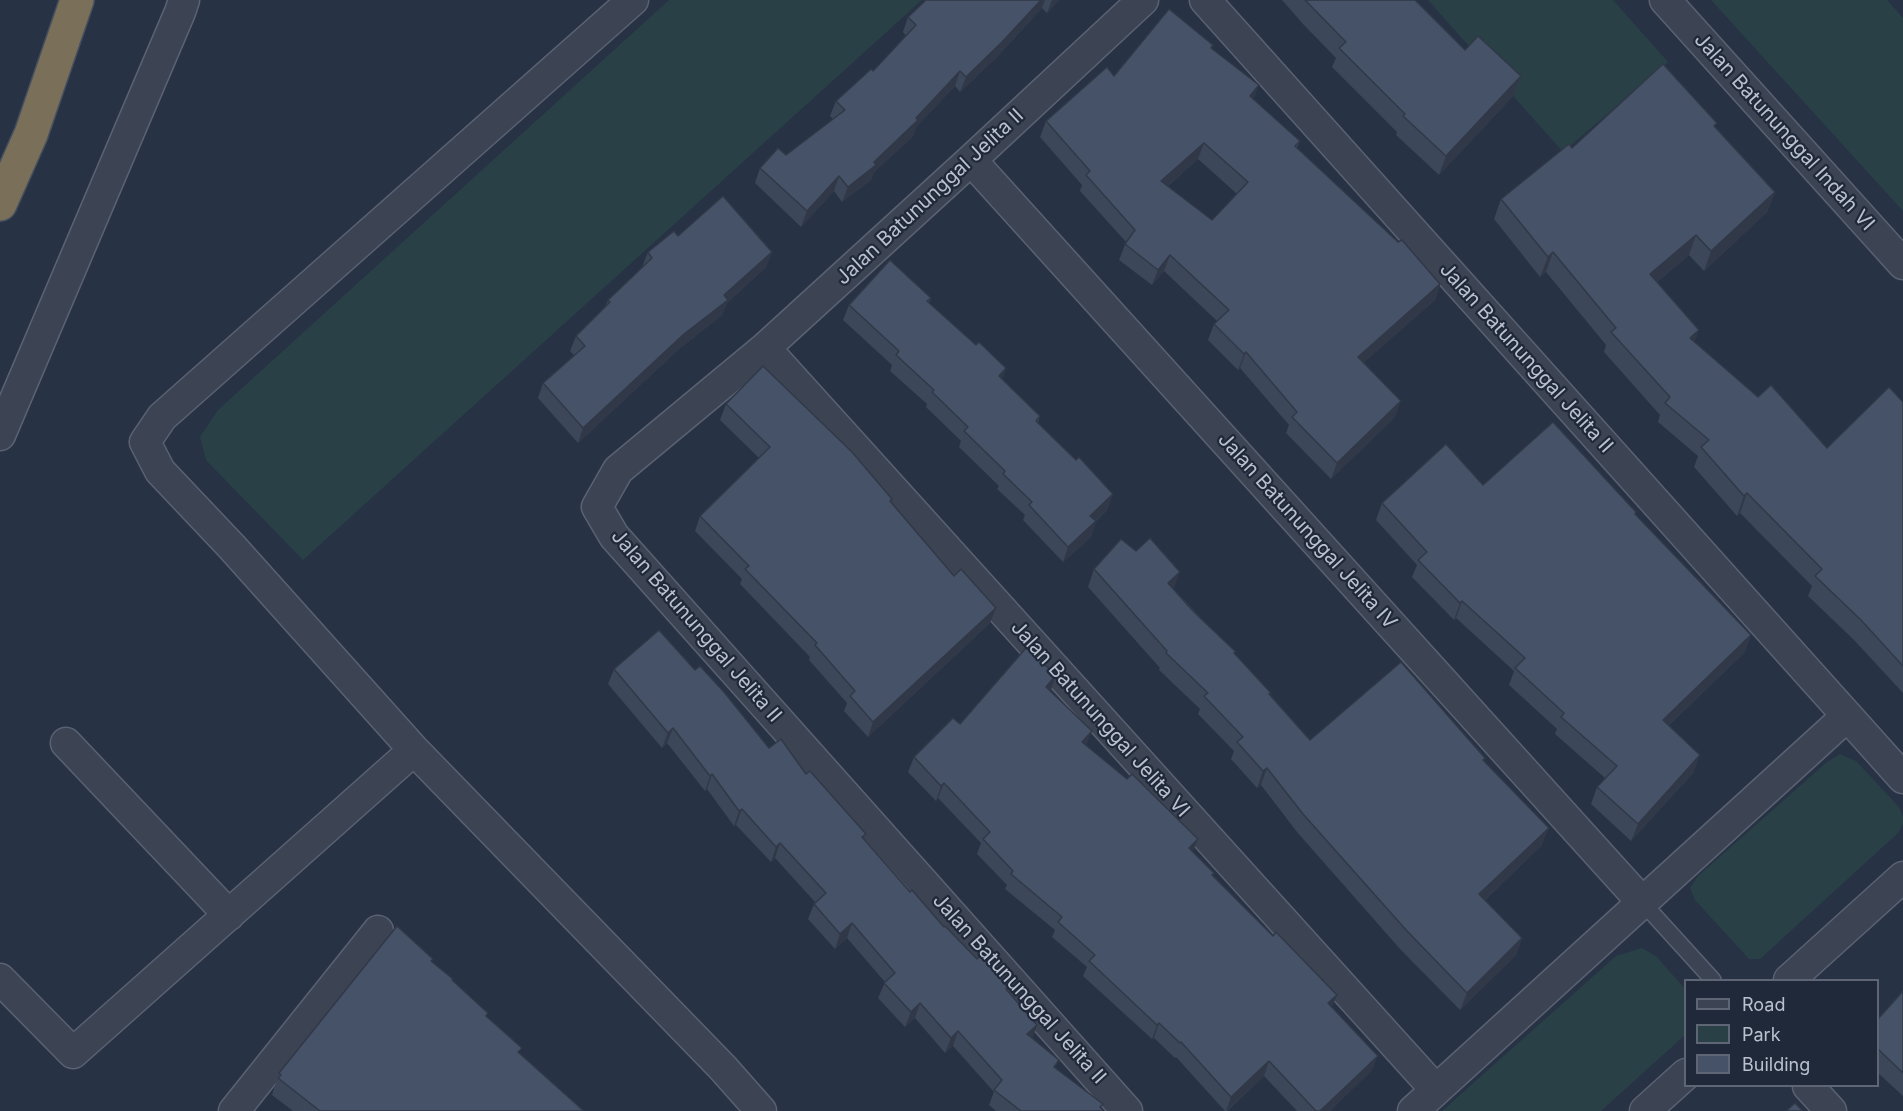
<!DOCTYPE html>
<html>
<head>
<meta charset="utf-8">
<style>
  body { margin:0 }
  #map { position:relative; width:1903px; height:1111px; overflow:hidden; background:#273245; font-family:Inter,sans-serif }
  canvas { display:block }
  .legend { position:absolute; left:1684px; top:979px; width:195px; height:108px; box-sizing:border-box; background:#20293a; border:2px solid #5e6575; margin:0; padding:8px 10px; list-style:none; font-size:18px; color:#bac0ce }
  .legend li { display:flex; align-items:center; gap:12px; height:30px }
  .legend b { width:30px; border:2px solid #5e6575 }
</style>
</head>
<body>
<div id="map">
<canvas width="1903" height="1111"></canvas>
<ul class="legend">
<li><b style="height:8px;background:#3c4454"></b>Road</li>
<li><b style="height:16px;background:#294146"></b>Park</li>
<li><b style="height:16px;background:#465267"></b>Building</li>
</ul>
</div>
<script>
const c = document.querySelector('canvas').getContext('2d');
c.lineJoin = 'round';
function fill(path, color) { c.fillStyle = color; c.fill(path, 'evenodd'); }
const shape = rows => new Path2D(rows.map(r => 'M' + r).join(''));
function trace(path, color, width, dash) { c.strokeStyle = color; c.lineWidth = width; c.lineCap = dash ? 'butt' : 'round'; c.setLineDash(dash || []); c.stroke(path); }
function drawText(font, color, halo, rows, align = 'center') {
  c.font = font + ' Inter,sans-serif'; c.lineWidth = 4.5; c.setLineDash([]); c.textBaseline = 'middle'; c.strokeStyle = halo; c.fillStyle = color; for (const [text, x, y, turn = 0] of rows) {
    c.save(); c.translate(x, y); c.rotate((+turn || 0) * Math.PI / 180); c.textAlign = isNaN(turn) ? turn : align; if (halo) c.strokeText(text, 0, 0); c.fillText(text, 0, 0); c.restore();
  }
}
const green = shape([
  [669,0,922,0,303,560,206,460,200,437,218,410],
  [1428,0,1613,0,1668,62,1563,152],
  [1711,0,1887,0,1903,18,1903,211],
  [1840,754,1856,761,1899,807,1903,817,1903,824,1898,833,1760,959,1749,959,1695,900,1690,888,1698,876,1827,762],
  [1642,948,1657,957,1685,989,1685,1035,1601,1111,1442,1111,1616,956]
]);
const lane = shape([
  [1643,903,1713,980]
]);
const street = shape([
  [633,0,162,417,145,442,160,471,232,547,414,750,723,1068,761,1111],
  [1205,0,1903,778],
  [1665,0,1903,264],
  [971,160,1643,903],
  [765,348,1436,1090],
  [0,435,180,12,184,0],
  [66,743,229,915],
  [0,979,73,1053,414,750],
  [1789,980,1903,877],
  [1808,1086,1831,1111],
  [234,1111,378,931],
  [1127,1111,614,536,597,507,618,470,765,348,971,160,1143,0],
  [1413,1111,1847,716],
  [1645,1111,1686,1074]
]);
const highway = shape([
  [0,204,31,134,77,0]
]);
const wall = shape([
  [926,0,1059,0,1047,13,1042,8,996,58,960,92,955,86,916,127,913,136,874,172,871,180,842,202,834,191,801,227,755,183,760,168,786,155,833,119,830,116,836,101,873,71,906,36,903,32,908,17],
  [1282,0,1415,0,1465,50,1521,76,1514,95,1439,175,1396,135,1397,132,1332,67,1336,58,1303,24],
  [1213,45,1212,48,1253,100,1300,141,1297,148,1440,284,1435,300,1364,362,1395,417,1331,479,1286,433,1289,425,1240,368,1238,370,1208,340,1214,324,1217,321,1164,271,1152,285,1119,260,1126,242,1080,191,1082,185,1040,137,1046,121,1114,76],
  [1198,159,1237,194,1212,220,1168,186],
  [1716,128,1775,192,1767,212,1704,271,1689,255,1657,282,1695,342,1758,397,1827,448,1903,402,1903,693,1854,640,1808,596,1812,586,1740,513,1737,516,1694,467,1698,456,1658,422,1660,415,1604,352,1606,345,1546,272,1540,277,1494,219,1501,199,1572,148],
  [678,236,772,252,766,267,727,303,722,315,679,349,578,443,538,398,543,383,574,355,570,351,576,336,605,307,608,300,642,267,648,252],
  [931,298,929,303,976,345,1006,368,1002,379,1040,416,1038,423,1108,509,1096,521,1091,537,1063,562,1023,520,1025,515,997,489,999,486,959,447,961,441,926,407,927,404,890,371,892,365,843,320,849,305],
  [726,404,891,503,990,623,868,737,844,711,847,703,809,660,810,657,740,584,742,579,695,531,700,516,759,458,720,420],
  [1483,485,1636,512,1635,514,1751,635,1745,652,1668,726,1694,772,1631,841,1591,804,1597,787,1605,778,1555,734,1557,729,1509,685,1514,671,1456,618,1454,620,1412,577,1417,565,1376,520,1382,503],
  [1136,551,1174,589,1235,654,1310,740,1484,760,1542,845,1485,900,1522,938,1516,955,1460,1010,1400,949,1297,832,1261,785,1257,788,1231,759,1234,751,1198,714,1200,709,1159,670,1160,668,1088,587,1094,569],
  [614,669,695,670,769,748,806,774,910,892,944,927,977,959,1008,988,1007,990,1037,1025,1032,1039,1056,1069,1104,1111,996,1111,989,1105,994,1092,953,1046,945,1053,915,1018,905,1027,878,998,885,982,847,938,835,949,808,919,814,904,815,902,775,858,771,862,736,825,734,826,707,789,705,791,667,743,662,748,608,684],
  [1056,675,1050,691,1087,746,1214,873,1213,876,1332,1007,1372,1070,1330,1111,1297,1111,1264,1076,1227,1111,1225,1111,1176,1057,1175,1058,1154,1038,1152,1039,1083,976,1087,967,1052,937,1055,930,1005,889,1007,885,977,854,981,843,938,798,936,801,908,772,914,757,960,724],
  [432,962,452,981,520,1054,584,1111,293,1111,272,1095,279,1073],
  [1903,991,1903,1096,1878,1073,1878,1019]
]);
const shadedWall = shape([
  [1041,0,1045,0,1042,8,996,58,960,92,966,77],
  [1052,0,1059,0,1047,13],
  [960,71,955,86,916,127,913,136,874,172,871,180,842,202,848,187,874,162],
  [1521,76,1514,95,1439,175,1446,156],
  [1259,85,1253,101,1250,96],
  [1204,143,1198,159,1155,197,1161,181],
  [839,176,834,191,801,227,807,211],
  [1775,192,1767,212,1704,271,1711,251],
  [1696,235,1689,255,1642,294,1650,274],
  [772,252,766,267,727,303,722,315,679,349,578,443,583,428,724,295],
  [1553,252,1546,272,1540,277,1548,257],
  [1170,255,1164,271,1152,285,1158,270],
  [1440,284,1435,300,1352,373,1358,357],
  [1699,330,1692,350,1690,338],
  [1246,352,1240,368,1238,370,1244,354],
  [1006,368,1001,383,999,376],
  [1401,401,1395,417,1331,479,1337,463],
  [1747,493,1740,513,1737,516,1744,496],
  [1113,494,1108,509,1084,531,1090,516],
  [1096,521,1091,537,1063,562,1068,547],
  [1180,572,1174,589,1168,583],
  [1462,601,1456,618,1454,620,1460,603],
  [996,608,990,623,868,737,873,722],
  [1751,635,1745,652,1656,737,1663,720],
  [1056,675,1051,690,1040,702,1046,687],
  [673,728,667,743,662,748,668,733],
  [1092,731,1086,746,1082,742],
  [1700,755,1694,772,1631,841,1638,824],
  [1267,768,1261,785,1257,788,1263,771],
  [712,774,707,789,705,791,710,776],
  [944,783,938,798,936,801,941,786],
  [742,809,736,825,734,826,739,811],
  [1549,828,1542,845,1473,911,1479,894],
  [1198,839,1192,854,1189,848],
  [780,843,775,858,771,862,776,847],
  [852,923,847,938,835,949,840,934],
  [1522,938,1516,955,1460,1010,1467,993],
  [1337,995,1331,1010,1328,1003],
  [920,1003,915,1018,905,1027,911,1012],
  [1159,1023,1154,1038,1152,1039,1157,1025],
  [1037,1025,1032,1040,1027,1034],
  [958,1031,953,1046,945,1053,951,1038],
  [1378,1056,1372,1070,1330,1111,1320,1111],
  [1269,1061,1264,1076,1226,1111,1231,1097]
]);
const building = shape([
  [926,0,1041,0,1002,42,966,77,960,71,916,118,918,120,874,162,876,165,848,187,839,176,807,211,760,168,778,148,786,155,845,110,836,101,871,69,873,71,916,25,908,17,926,0],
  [1305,0,1415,0,1465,50,1478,36,1521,76,1446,156,1403,116,1405,114,1339,48,1346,42,1305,0],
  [1169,9,1213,45,1211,48,1259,85,1250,96,1300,141,1295,146,1398,242,1402,240,1440,284,1358,357,1401,401,1337,463,1292,417,1297,412,1246,352,1244,354,1214,324,1229,310,1170,255,1158,270,1125,244,1135,230,1086,175,1090,171,1046,121,1107,67,1114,76,1169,9],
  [1204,143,1248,182,1212,220,1161,181,1204,143],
  [1663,64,1717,123,1714,126,1775,192,1711,251,1696,235,1650,274,1699,330,1690,338,1758,397,1771,385,1827,448,1889,387,1903,402,1903,666,1861,620,1815,576,1822,569,1747,493,1744,496,1701,447,1709,440,1665,403,1670,397,1611,332,1616,328,1553,252,1548,257,1501,199,1569,144,1572,148,1663,64],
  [723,196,772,252,724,295,728,300,684,334,583,428,543,383,585,346,576,336,610,302,608,300,652,258,648,252,674,231,678,236,723,196],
  [890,260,931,298,927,301,976,345,979,342,1006,368,999,376,1040,416,1036,421,1076,460,1079,457,1113,494,1090,516,1096,521,1068,547,1029,505,1032,502,1003,474,1005,471,964,431,968,427,932,392,934,390,896,355,899,351,849,305,890,260],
  [763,366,852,452,892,499,890,501,954,576,961,569,996,608,873,722,850,696,855,691,815,645,817,643,745,569,749,566,700,516,770,447,726,404,763,366],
  [1553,422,1636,512,1635,514,1751,635,1663,720,1700,755,1638,824,1597,787,1617,766,1561,717,1564,713,1515,668,1525,658,1462,601,1460,603,1418,560,1427,552,1382,503,1446,444,1483,485,1553,422],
  [1150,538,1180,572,1168,583,1193,611,1236,652,1234,653,1271,693,1269,694,1310,740,1401,662,1485,758,1483,760,1549,828,1479,894,1522,938,1467,993,1407,931,1303,814,1267,768,1263,771,1237,742,1243,737,1204,696,1208,693,1166,653,1167,651,1094,569,1121,539,1136,551,1150,538],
  [659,630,695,670,700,666,724,692,769,748,781,739,806,774,810,771,866,834,862,837,910,892,912,890,944,927,945,926,977,959,981,955,1008,988,1006,989,1037,1025,1027,1034,1059,1060,1054,1067,1103,1104,1100,1107,1104,1111,1021,1111,994,1090,1002,1080,958,1031,951,1038,920,1003,911,1012,884,983,895,973,852,923,840,934,814,904,826,893,780,843,776,847,742,809,739,811,712,774,710,776,673,728,668,733,614,669,659,630],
  [1026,648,1056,675,1046,687,1092,731,1082,742,1127,779,1132,774,1198,839,1189,848,1214,873,1212,875,1273,936,1276,932,1337,995,1328,1003,1378,1056,1320,1111,1316,1111,1269,1061,1231,1097,1181,1042,1180,1043,1159,1023,1157,1025,1089,961,1095,955,1058,922,1062,917,1011,874,1013,871,983,839,990,832,944,783,941,786,914,757,953,718,960,724,1026,648],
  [397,926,433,959,431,961,453,979,452,980,488,1013,486,1016,522,1048,518,1052,584,1111,320,1111,278,1078,281,1075,279,1073,397,926],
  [1903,991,1903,1073,1878,1049,1878,1019,1903,991],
  [1795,1103,1803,1111,1786,1111,1795,1103]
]);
const streetNames = [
  ["Jalan Batununggal Indah VI",1784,132,48],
  ["Jalan Batununggal Jelita II",930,197,-43],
  ["Jalan Batununggal Jelita II",1526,358,48],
  ["Jalan Batununggal Jelita IV",1307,531,48],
  ["Jalan Batununggal Jelita II",696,626,49],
  ["Jalan Batununggal Jelita VI",1100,719,48],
  ["Jalan Batununggal Jelita II",1019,989,48]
];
fill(green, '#294146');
trace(lane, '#5a6272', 18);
trace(street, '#5a6272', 33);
trace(highway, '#464f5f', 36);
trace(lane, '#3c4454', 15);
trace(street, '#3c4454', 30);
trace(highway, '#7a6f59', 33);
fill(wall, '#3c4759');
fill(shadedWall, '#313948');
fill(building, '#465267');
trace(building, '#313948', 1.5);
drawText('20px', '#bac0ce', '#20293a', streetNames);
</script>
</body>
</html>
